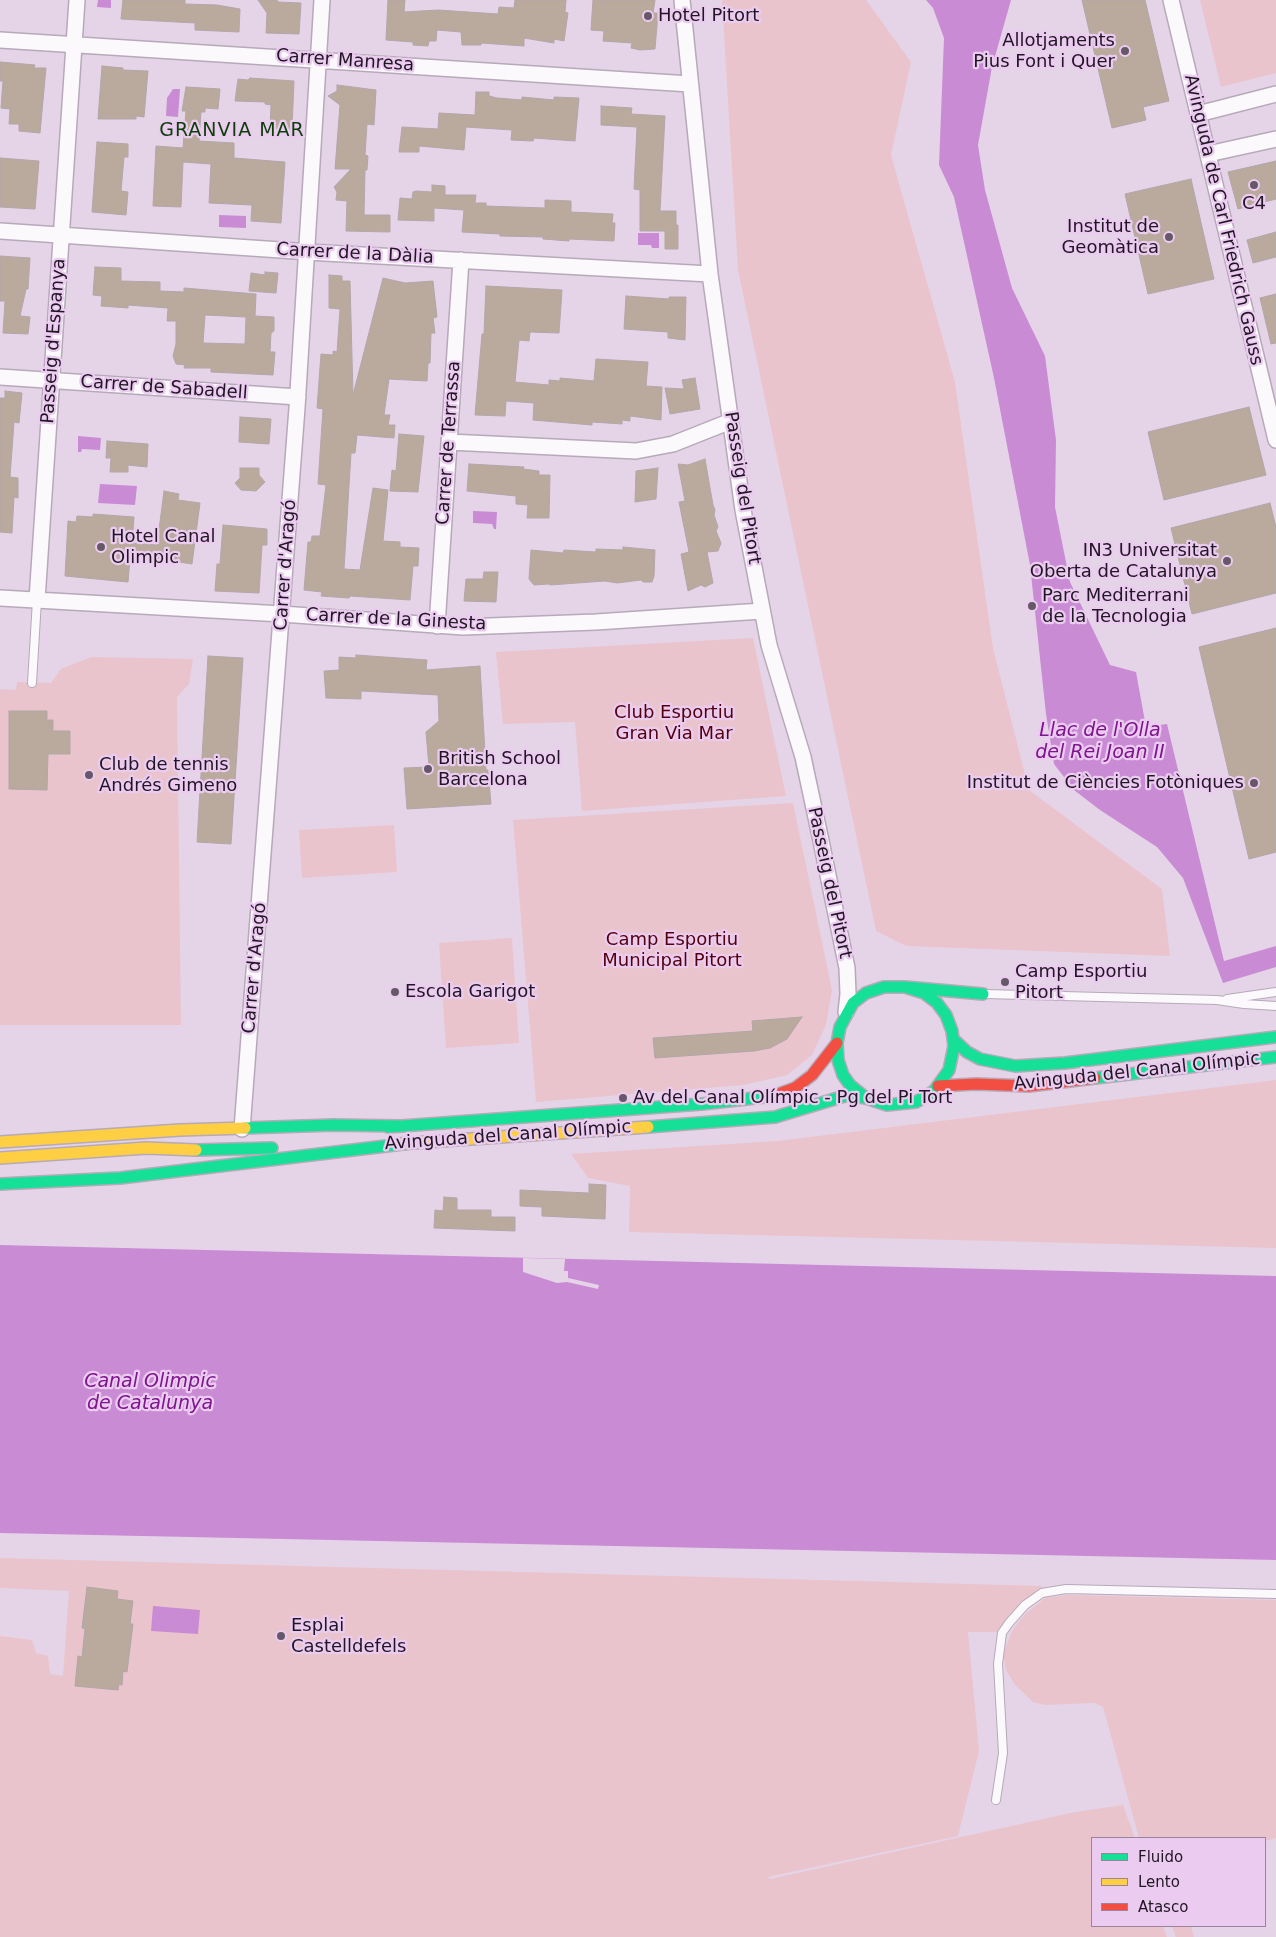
<!DOCTYPE html>
<html>
<head>
<meta charset="utf-8">
<style>
  body { margin:0 }
  #map { position:relative; width:1276px; height:1937px; overflow:hidden; background:#e5d4e8; font-family:"DejaVu Sans",sans-serif }
  canvas { display:block }
  .legend { position:absolute; left:1091px; top:1837px; width:175px; height:90px; box-sizing:border-box; background:#ebccf0; border:1px solid #9a839e; margin:0; padding:6px 9px; list-style:none; font-size:15px; color:#211623 }
  .legend li { display:flex; align-items:center; gap:10px; height:25px }
  .legend b { width:25px; border:1px solid #9a839e }
</style>
</head>
<body>
<div id="map">
<canvas width="1276" height="1937"></canvas>
<ul class="legend">
<li><b style="height:6px;background:#16e098"></b>Fluido</li>
<li><b style="height:6px;background:#ffcf43"></b>Lento</li>
<li><b style="height:6px;background:#f24e42"></b>Atasco</li>
</ul>
</div>
<script>
const c = document.querySelector('canvas').getContext('2d');
c.lineJoin = 'round';
function fill(path, color) { c.fillStyle = color; c.fill(path, 'evenodd'); }
const shape = rows => new Path2D(rows.map(r => 'M' + r).join(''));
function trace(path, color, width, dash) { c.strokeStyle = color; c.lineWidth = width; c.lineCap = dash ? 'butt' : 'round'; c.setLineDash(dash || []); c.stroke(path); }
function drawText(font, color, halo, rows, align = 'center') {
  c.font = font + ' "DejaVu Sans",sans-serif'; c.lineWidth = 4.5; c.setLineDash([]); c.textBaseline = 'middle'; c.strokeStyle = halo; c.fillStyle = color; for (const [text, x, y, turn = 0] of rows) {
    c.save(); c.translate(x, y); c.rotate((+turn || 0) * Math.PI / 180); c.textAlign = isNaN(turn) ? turn : align; if (halo) c.strokeText(text, 0, 0); c.fillText(text, 0, 0); c.restore();
  }
}
const green = shape([
  [722,0,866,0,911,62,891,155,955,382,993,648,1029,790,1162,889,1170,956,906,946,876,931,738,270],
  [1200,0,1276,0,1276,73,1221,87],
  [753,638,786,796,582,811,575,722,503,724,496,652],
  [91,657,193,659,189,684,177,697,181,1025,0,1025,0,689,16,690,17,682,51,683,61,669],
  [793,803,832,990,826,1025,812,1055,787,1075,744,1085,536,1102,513,820],
  [394,825,397,872,302,878,299,830],
  [512,938,519,1043,446,1048,439,943],
  [1276,1080,1276,1248,629,1232,630,1186,588,1178,571,1154,777,1141],
  [0,1558,1043,1586,999,1632,968,1632,979,1751,958,1836,768,1877,770,1879,1075,1812,1123,1805,1135,1838,1092,1838,1092,1926,1163,1926,1167,1937,0,1937,0,1636,32,1640,36,1653,48,1656,50,1674,63,1676,69,1591,0,1588],
  [1068,1595,1276,1600,1276,1838,1265,1841,1265,1838,1139,1838,1103,1707,1094,1703,1045,1705,1033,1702,1015,1685,1006,1670,1003,1654,1012,1631,1024,1615,1045,1598],
  [1172,1926,1191,1926,1194,1937,1176,1937]
]);
const water = shape([
  [98,0,111,0,111,8,97,7],
  [926,0,1011,0,992,67,978,145,985,190,1012,288,1045,356,1056,440,1055,507,1070,582,1110,665,1136,672,1146,727,1167,724,1224,961,1276,946,1276,967,1223,983,1183,878,1157,847,1100,810,1074,790,1054,764,1046,714,1030,565,994,378,954,197,939,165,944,38,933,8],
  [173,89,180,89,178,117,166,116,167,98],
  [219,215,246,216,246,228,219,227],
  [638,233,659,233,659,248,652,248,651,245,638,245],
  [78,436,101,438,100,450,82,449,81,452,78,452],
  [100,484,137,486,135,505,98,503],
  [473,511,497,512,496,529,494,529,492,524,473,523],
  [0,1245,1276,1276,1276,1560,0,1533],
  [153,1606,200,1610,198,1634,151,1631]
]);
const pier = shape([
  [523,1258,565,1259,564,1271,568,1271,568,1278,599,1285,598,1289,567,1282,557,1283,523,1272]
]);
const building = shape([
  [123,0,185,0,185,4,217,5,240,9,239,32,195,30,195,23,121,19,123,0],
  [258,0,277,0,278,2,301,3,299,34,266,33,267,13,258,0],
  [388,0,405,0,404,12,438,10,498,14,499,7,514,8,515,0,566,0,565,12,568,13,564,41,554,39,554,43,524,38,524,46,481,43,481,45,462,45,461,32,437,30,436,41,429,41,428,46,413,45,413,42,386,40,388,0],
  [593,0,655,0,653,13,658,13,655,49,640,50,631,48,632,43,603,41,604,31,591,30,593,0],
  [1082,0,1145,0,1169,101,1143,107,1146,120,1112,128,1082,0],
  [0,62,35,65,34,68,46,68,40,133,19,131,19,124,9,124,10,109,1,108,3,81,0,81,0,62],
  [102,66,123,68,123,70,148,71,144,117,136,116,136,119,98,119,102,66],
  [250,78,294,81,292,129,270,128,271,105,265,104,265,102,235,101,238,79,248,80,250,78],
  [337,85,376,90,374,125,367,124,365,155,368,156,367,170,365,170,364,215,390,215,390,232,346,231,347,201,336,200,337,192,334,187,351,169,335,169,340,105,328,96,337,91,337,85],
  [186,87,220,89,218,109,205,108,205,112,201,112,199,141,234,143,234,158,285,162,281,223,251,221,252,205,209,203,211,164,183,162,181,207,153,206,156,146,183,148,186,111,182,111,186,87],
  [476,92,489,92,489,96,497,98,522,100,522,97,554,100,554,97,579,98,575,141,534,138,533,141,511,140,512,130,466,127,464,150,419,146,419,152,399,152,402,127,438,129,439,113,475,115,476,92],
  [601,106,632,108,631,114,665,116,660,211,676,211,676,225,678,225,678,249,665,249,665,231,640,231,640,190,634,189,637,127,601,125,601,106],
  [97,142,128,144,128,157,124,157,121,191,128,192,126,215,92,212,97,142],
  [0,158,39,161,35,209,0,207,0,158],
  [1276,161,1276,199,1238,209,1228,172,1276,161],
  [1191,179,1214,279,1148,294,1125,194,1191,179],
  [432,185,445,186,445,195,476,195,475,203,486,203,486,206,545,208,545,200,571,201,571,212,613,214,612,223,615,223,614,241,569,239,569,241,543,239,543,237,500,236,500,234,462,232,464,210,434,208,434,221,398,220,400,198,412,199,413,192,416,191,432,192,432,185],
  [1276,232,1276,257,1253,263,1247,240,1276,232],
  [0,256,30,258,28,289,26,289,20,316,30,317,28,334,3,333,5,301,0,301,0,256],
  [95,267,121,268,121,281,160,282,160,291,184,292,184,288,256,294,255,316,274,317,274,331,271,333,270,352,275,352,273,375,211,372,211,368,184,368,185,365,176,364,173,356,176,344,176,321,167,321,168,308,128,305,128,308,101,306,102,296,93,295,95,267],
  [205,315,246,317,245,344,203,343,205,315],
  [265,272,278,273,276,293,249,291,251,273,265,275,265,272],
  [329,275,342,276,342,281,350,281,353,395,383,278,405,283,433,281,437,317,433,318,435,333,431,333,430,363,428,363,427,381,389,379,384,415,390,415,388,425,395,425,394,438,357,435,355,453,351,453,344,569,360,570,373,488,388,490,383,541,400,542,400,547,419,548,418,566,413,566,410,600,350,596,349,598,321,596,322,592,304,590,308,542,311,542,312,536,320,536,326,485,318,484,323,409,317,408,321,354,333,355,333,351,337,352,340,309,329,308,329,275],
  [486,286,562,290,559,333,530,332,529,341,519,340,515,382,549,385,549,380,560,381,560,378,594,381,596,359,648,362,646,386,662,387,661,420,630,416,630,421,622,420,622,424,592,422,592,425,533,420,534,403,506,401,505,416,475,415,482,334,484,334,486,286],
  [1276,294,1276,343,1271,344,1260,298,1276,294],
  [626,296,669,299,669,297,686,297,685,340,668,338,668,332,624,329,626,296],
  [695,378,700,409,670,414,665,388,684,389,682,380,695,378],
  [5,391,22,393,19,423,14,422,10,477,18,478,18,498,14,497,12,533,0,532,0,398,5,398,5,391],
  [1249,407,1266,475,1164,500,1148,432,1249,407],
  [240,417,271,419,269,444,239,442,240,417],
  [399,434,424,436,418,492,390,491,392,470,396,471,399,434],
  [107,441,148,444,147,467,128,465,128,472,110,472,111,458,106,458,107,441],
  [705,459,713,505,715,510,714,515,718,527,716,531,721,543,718,551,707,552,713,583,705,587,701,585,688,591,681,554,689,552,679,502,685,501,678,464,688,465,705,459],
  [469,464,524,467,523,469,539,471,539,475,550,475,549,518,527,518,528,505,516,504,516,496,467,491,469,464],
  [240,468,259,468,259,475,265,482,256,491,241,490,235,483,240,478,240,468],
  [658,468,656,499,635,502,636,471,658,468],
  [164,491,179,494,178,500,200,503,192,564,133,555,133,558,130,558,128,582,65,576,68,521,76,522,77,516,93,517,93,514,134,517,132,543,157,545,164,491],
  [1270,503,1276,527,1276,593,1192,614,1171,528,1270,503],
  [223,525,267,529,267,545,262,545,259,593,215,591,217,564,220,564,223,525],
  [623,547,655,550,654,576,652,582,643,582,641,580,617,583,605,581,550,585,549,584,534,585,529,579,531,550,563,553,564,550,596,552,596,549,623,550,623,547],
  [484,572,498,572,496,602,464,601,466,579,483,579,484,572],
  [1276,628,1276,852,1249,859,1199,647,1276,628],
  [356,655,427,660,426,670,480,666,486,770,488,770,491,804,407,809,404,768,429,767,426,732,439,721,438,695,361,691,361,699,326,698,324,671,339,670,339,657,356,658,356,655],
  [208,656,243,658,231,844,197,842,208,656],
  [9,711,47,711,47,720,53,720,53,731,70,731,70,754,48,754,47,790,9,789,9,711],
  [802,1017,787,1039,770,1048,754,1051,655,1058,653,1038,753,1031,752,1021,802,1017],
  [589,1184,606,1185,605,1219,542,1216,542,1207,520,1206,520,1190,589,1193,589,1184],
  [444,1197,457,1198,457,1210,491,1210,491,1217,515,1217,515,1231,434,1228,435,1210,443,1211,444,1197],
  [87,1587,118,1591,117,1599,133,1601,130,1624,133,1624,127,1672,123,1671,122,1685,119,1684,118,1690,75,1686,78,1656,82,1657,85,1629,82,1628,87,1587]
]);
const lane = shape([
  [32,683,37,600],
  [985,994,1217,1000,1244,1004,1276,1006],
  [1227,999,1276,992],
  [996,1800,1003,1753,998,1664,1002,1633,1009,1623,1025,1605,1042,1593,1066,1589,1276,1594]
]);
const street = shape([
  [682,0,710,274,743,510,769,645,803,757,820,836,847,968,848,994,846,1012],
  [1171,0,1276,440],
  [0,40,690,84],
  [1198,114,1276,94],
  [1208,154,1276,139],
  [0,231,325,253,710,274],
  [0,377,298,397],
  [449,442,636,451,673,444,731,421],
  [0,598,282,614,463,627,596,622,762,611],
  [37,600,77,0],
  [437,626,461,260],
  [242,1129,297,408,322,0]
]);
const fast = shape([
  [905,987,924,993,937,1003,946,1015,952,1031,954,1046,949,1070,934,1091,916,1102,887,1105,866,1098,850,1085,843,1075,838,1060,837,1043,840,1027,853,1003,866,993,884,987,905,987,983,994],
  [953,1039,967,1052,980,1059,1015,1066,1065,1063,1276,1037],
  [1095,1078,1276,1057],
  [388,1127,702,1104,773,1096],
  [648,1127,775,1117,848,1095,866,1098],
  [245,1128,333,1125,402,1126],
  [196,1150,272,1148],
  [0,1184,120,1178,411,1143]
]);
const slow = shape([
  [0,1142,180,1130,245,1128],
  [397,1144,648,1127],
  [0,1158,146,1148,196,1150]
]);
const jam = shape([
  [938,1086,976,1084,1029,1086,1095,1078],
  [773,1096,795,1088,812,1075,837,1043]
]);
const markers = [
  [648,16,5,"#665868"],
  [1125,51,5,"#665868"],
  [1254,185,5,"#665868"],
  [1169,237,5,"#665868"],
  [101,547,5,"#665868"],
  [1227,561,5,"#665868"],
  [1032,606,5,"#665868"],
  [428,769,5,"#665868"],
  [89,775,5,"#665868"],
  [1254,783,5,"#665868"],
  [1005,982,5,"#665868"],
  [395,992,5,"#665868"],
  [623,1098,5,"#665868"],
  [281,1636,5,"#665868"]
];
const poiNames = [
  ["Hotel Pitort",658,16],
  ["Allotjaments",1115,41,"right"],
  ["Pius Font i Quer",1115,62,"right"],
  ["C4",1254,204,"center"],
  ["Institut de",1159,227,"right"],
  ["Geomàtica",1159,248,"right"],
  ["Hotel Canal",111,537],
  ["Olimpic",111,558],
  ["IN3 Universitat",1217,551,"right"],
  ["Oberta de Catalunya",1217,572,"right"],
  ["Parc Mediterrani",1042,596],
  ["de la Tecnologia",1042,617],
  ["British School",438,759],
  ["Barcelona",438,780],
  ["Club de tennis",99,765],
  ["Andrés Gimeno",99,786],
  ["Institut de Ciències Fotòniques",1244,783,"right"],
  ["Camp Esportiu",1015,972],
  ["Pitort",1015,993],
  ["Escola Garigot",405,992],
  ["Av del Canal Olímpic - Pg del Pi Tort",633,1098],
  ["Esplai",291,1626],
  ["Castelldefels",291,1647]
];
const streetNames = [
  ["Carrer Manresa",345,61,4],
  ["Avinguda de Carl Friedrich Gauss",1223,220,77],
  ["Carrer de la Dàlia",355,254,3],
  ["Passeig d'Espanya",54,341,-86],
  ["Carrer de Sabadell",164,388,4],
  ["Carrer de Terrassa",449,443,-86],
  ["Passeig del Pitort",742,488,81],
  ["Carrer d'Aragó",286,565,-86],
  ["Carrer de la Ginesta",396,620,3],
  ["Passeig del Pitort",829,883,78],
  ["Carrer d'Aragó",255,968,-85],
  ["Avinguda del Canal Olímpic",1137,1072,-6],
  ["Avinguda del Canal Olímpic",508,1136,-4]
];
const parkNames = [
  ["Club Esportiu",674,713],
  ["Gran Via Mar",674,734],
  ["Camp Esportiu",672,940],
  ["Municipal Pitort",672,961]
];
const neighbourhoodNames = [
  ["GRANVIA MAR",232,131]
];
const waterNames = [
  ["Llac de l'Olla",1100,731],
  ["del Rei Joan II",1100,753],
  ["Canal Olimpic",150,1382],
  ["de Catalunya",150,1404]
];
fill(green, '#eac4cc');
fill(water, '#ca8bd5');
fill(pier, '#e5d4e8');
fill(building, '#baa99d');
trace(building, '#b2a6a8', 1);
trace(lane, '#b6a9b8', 10);
trace(street, '#b6a9b8', 18);
trace(fast, '#b6a9b8', 14);
trace(slow, '#b6a9b8', 14);
trace(jam, '#b6a9b8', 14);
trace(lane, '#fbf9fc', 8);
trace(street, '#fbf9fc', 15);
trace(fast, '#16e098', 11);
trace(slow, '#ffcf43', 11);
trace(jam, '#f24e42', 11);
for (const [x, y, r, color] of markers) { const dot = new Path2D(); dot.arc(x, y, r, 0, 2 * Math.PI); c.fillStyle = color; c.fill(dot); trace(dot, '#ebccf0', 2); }
drawText('18px', '#211623', '#ebccf0', poiNames, 'left');
drawText('18px', '#211623', '#ebccf0', streetNames);
drawText('18px', '#54000c', '#ebccf0', parkNames);
c.letterSpacing = '1px';
drawText('19px', '#0b3f06', '#ebccf0', neighbourhoodNames);
c.letterSpacing = '0px';
drawText('italic 19px', '#7f148f', '#ebccf0', waterNames);
</script>
</body>
</html>
